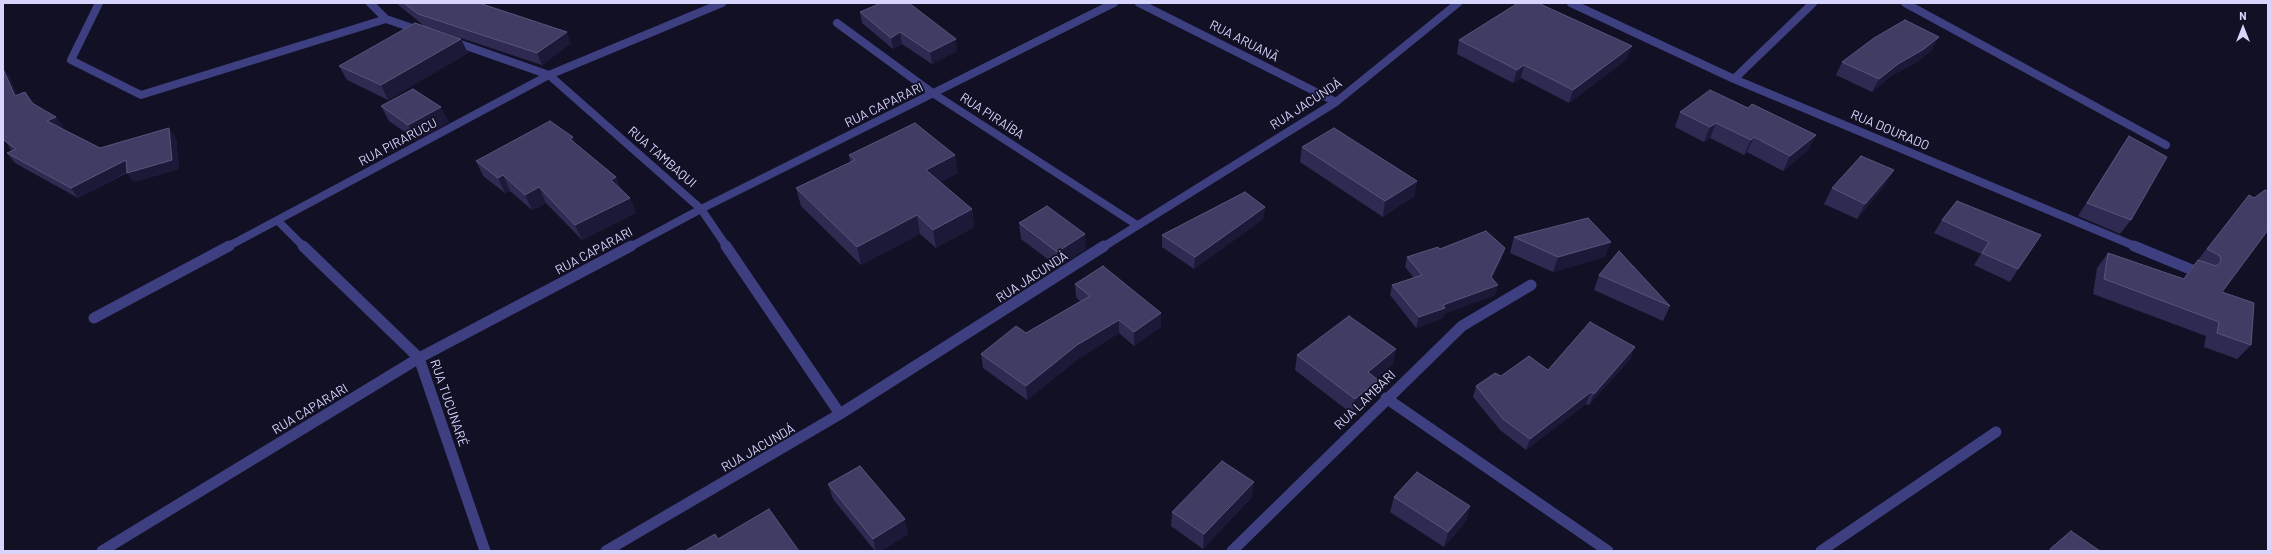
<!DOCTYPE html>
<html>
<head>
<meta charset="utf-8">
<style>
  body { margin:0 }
  #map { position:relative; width:2271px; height:554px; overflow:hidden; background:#121024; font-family:Barlow,sans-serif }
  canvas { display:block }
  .frame { position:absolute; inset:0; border:4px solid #d7d5fd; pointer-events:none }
  .north { position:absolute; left:2223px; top:8px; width:40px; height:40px; -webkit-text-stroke:3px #121024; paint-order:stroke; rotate:0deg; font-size:11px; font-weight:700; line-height:16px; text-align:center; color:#d7d5fd }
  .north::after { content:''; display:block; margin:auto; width:14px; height:18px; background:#d7d5fd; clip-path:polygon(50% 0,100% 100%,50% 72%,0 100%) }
</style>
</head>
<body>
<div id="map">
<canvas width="2271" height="554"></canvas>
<div class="frame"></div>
<div class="north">N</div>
</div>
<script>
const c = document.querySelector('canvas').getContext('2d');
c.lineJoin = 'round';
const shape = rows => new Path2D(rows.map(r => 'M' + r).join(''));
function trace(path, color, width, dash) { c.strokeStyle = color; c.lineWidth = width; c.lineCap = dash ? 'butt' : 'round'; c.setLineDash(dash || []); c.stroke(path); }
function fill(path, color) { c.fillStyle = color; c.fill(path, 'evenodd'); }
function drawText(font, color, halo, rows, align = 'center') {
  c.font = font + ' Barlow,sans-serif'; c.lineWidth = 3.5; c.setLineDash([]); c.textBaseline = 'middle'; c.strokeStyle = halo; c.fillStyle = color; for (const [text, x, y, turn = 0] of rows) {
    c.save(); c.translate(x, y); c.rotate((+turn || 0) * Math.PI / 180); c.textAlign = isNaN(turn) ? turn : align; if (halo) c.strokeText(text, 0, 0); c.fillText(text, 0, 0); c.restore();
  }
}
const streetFar1 = shape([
  [99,3,71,60,141,95,386,19],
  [370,3,386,19,421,31],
  [1139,3,1336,102],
  [1571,3,1734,79,2137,247],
  [1905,3,2166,145],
  [837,23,934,94,1137,225],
  [452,41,549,75,701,209,727,247],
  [1734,79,1813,3],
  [278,221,304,247],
  [227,247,549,75,722,3],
  [630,247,701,209,1114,3],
  [1103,247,1336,102,1458,3]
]);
const street = shape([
  [303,246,419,358,485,551],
  [726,246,840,414],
  [2134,246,2202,274],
  [94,318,229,246],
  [1386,398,1608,551],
  [102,551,419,358,631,246],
  [606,551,840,414,1104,246],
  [1232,551,1462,326,1531,285],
  [1821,551,1996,432]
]);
const wall = shape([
  [396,3,479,3,571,43,542,65,431,28,468,53,388,100,347,80,339,66,423,25],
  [860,12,957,51,932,64,902,44,893,49,862,23],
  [1459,40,1627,59,1569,103,1521,78,1513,83,1457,54],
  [1932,50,1917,62,1891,76,1872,92,1836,75,1842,62],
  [9,76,17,95,33,101,35,105,56,117,63,127,60,128,100,148,176,138,179,169,134,182,127,173,78,198,15,163,7,153,12,151,5,141],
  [381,106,449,122,416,140,389,121],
  [1748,108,1816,135,1808,150,1783,171,1747,152,1744,155,1710,138,1704,142,1675,127,1680,112],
  [2129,136,2131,220,2120,234,2078,216,2120,149],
  [576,144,616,177,620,188,630,198,636,213,582,240,546,203,532,210,510,191,505,193,483,176,476,161],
  [1302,147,1417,181,1414,196,1383,217,1300,162],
  [849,155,955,155,957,173,940,182,972,209,974,227,936,248,920,234,861,265,801,206,796,188,850,162],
  [1885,185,1857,219,1824,204,1832,188],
  [2249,195,2222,292,2251,345,2237,359,2204,347,2206,336,2093,294,2097,268,2108,253,2183,279],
  [1957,201,2018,269,2010,282,1974,265,1981,254,1934,233,1942,220],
  [1265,207,1263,219,1194,269,1162,247,1162,235],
  [1019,223,1086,249,1058,267,1021,239],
  [1514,237,1605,257,1553,272,1510,253],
  [1440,249,1502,258,1492,279,1495,295,1444,314,1443,318,1416,328,1390,295,1392,285,1414,278,1405,267,1407,257],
  [1599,275,1670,306,1663,321,1594,290],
  [1075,284,1161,313,1161,327,1134,346,1119,333,1078,359,1027,400,983,368,981,354,1026,333,1080,301,1076,297],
  [1297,355,1393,364,1376,378,1378,380,1375,395,1352,414,1295,370],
  [1631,358,1589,405,1586,404,1526,450,1500,430,1473,397,1476,386,1501,376,1548,370],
  [828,484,908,534,881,551,875,551,833,499],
  [1252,497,1203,549,1171,526,1172,512],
  [1394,497,1470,506,1466,521,1444,547,1390,512]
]);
const shadedWall = shape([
  [567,32,571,43,542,65,537,53],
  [900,32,902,44,893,49,891,38],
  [1939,37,1932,50,1917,62,1891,76,1872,92,1879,79,1898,64],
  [461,39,468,53,388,100,381,85],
  [956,39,957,51,932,64,930,52],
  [1632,46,1627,59,1569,103,1573,90],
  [1524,65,1521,78,1513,83,1517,70],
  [3,68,9,76,22,105,15,96,3,69],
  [25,92,33,101,40,113,32,103],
  [441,107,449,122,416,140,408,125],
  [56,117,63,127,55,131,47,121],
  [1716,123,1710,138,1704,142,1710,127],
  [169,128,176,138,179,169,134,182,127,173],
  [1816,135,1808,150,1783,171,1790,156],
  [573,137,579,152,570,139],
  [1754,137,1747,152,1744,155,1751,140],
  [955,155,957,173,929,188,926,170],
  [126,160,133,169,78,198,71,188],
  [1894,170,1885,185,1857,219,1865,204],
  [503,175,510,191,505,193,498,178],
  [616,177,622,193,611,180],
  [1417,181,1414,196,1383,217,1385,201],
  [539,187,546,203,532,210,525,195],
  [630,198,636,213,582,240,575,225],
  [1265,207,1263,219,1194,269,1195,257],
  [972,209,974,227,936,248,933,230],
  [917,215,920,234,861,265,857,247],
  [1085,234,1086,249,1058,267,1057,252],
  [1611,242,1605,257,1553,272,1558,257],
  [1505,248,1502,258,1488,288,1491,277],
  [1498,285,1495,295,1444,314,1443,318,1416,328,1419,317,1443,305],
  [1161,313,1161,327,1134,346,1134,332],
  [1119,320,1119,333,1078,359,1027,400,1026,386,1077,345],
  [1635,347,1631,358,1589,405,1594,394],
  [1396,349,1393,364,1365,387,1368,372],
  [1378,380,1375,395,1352,414,1355,399],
  [1591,392,1586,404,1526,450,1530,439],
  [1254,482,1252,497,1203,549,1204,534],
  [1470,506,1466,521,1444,547,1448,532],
  [905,519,908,534,881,551,876,551,873,539]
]);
const building = shape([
  [404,3,479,3,567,32,537,53,418,14,404,3],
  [881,3,909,3,956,39,930,52,900,32,891,38,860,12,881,3],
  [1518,3,1538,3,1632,46,1573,90,1524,65,1517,70,1459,40,1518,3],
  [1905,20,1939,37,1924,49,1898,64,1879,79,1842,62,1874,38,1905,20],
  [415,23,461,39,381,85,339,66,415,23],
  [3,69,15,96,25,92,32,103,56,117,47,121,100,148,169,128,172,160,127,173,126,160,71,188,7,153,16,149,5,141,3,138,3,69],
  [413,89,441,107,408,125,381,106,413,89],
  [1710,90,1748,108,1752,104,1816,135,1790,156,1754,137,1751,140,1716,123,1710,127,1680,112,1710,90],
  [550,121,573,137,570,139,616,177,611,180,630,198,575,225,539,187,525,195,503,175,498,178,476,161,550,121],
  [915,123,955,155,926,170,972,209,933,230,917,215,857,247,796,188,855,160,849,155,915,123],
  [1334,128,1417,181,1385,201,1302,147,1334,128],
  [2129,136,2167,157,2131,220,2087,203,2129,136],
  [1861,156,1894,170,1865,204,1832,188,1861,156],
  [2265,190,2268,192,2268,230,2222,292,2254,303,2251,345,2217,333,2219,322,2104,279,2108,253,2184,279,2198,260,2216,266,2221,262,2220,256,2207,249,2249,195,2254,198,2265,190],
  [1245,192,1265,207,1195,257,1162,235,1245,192],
  [1957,201,2041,235,2018,269,1982,253,1989,242,1942,220,1957,201],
  [1047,206,1085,234,1057,252,1019,223,1047,206],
  [1588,218,1611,242,1558,257,1514,237,1588,218],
  [1486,231,1505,248,1491,277,1498,285,1443,305,1445,308,1419,317,1392,285,1422,275,1407,257,1438,247,1440,249,1486,231],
  [1619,251,1670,306,1599,275,1619,251],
  [1103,266,1161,313,1134,332,1119,320,1077,345,1026,386,981,354,1016,326,1026,333,1090,296,1075,284,1103,266],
  [1349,316,1396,349,1368,372,1378,380,1355,399,1297,355,1349,316],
  [1590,322,1635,347,1594,394,1591,392,1530,439,1503,419,1476,386,1495,373,1501,376,1529,356,1548,370,1590,322],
  [1222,461,1254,482,1204,534,1172,512,1222,461],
  [860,466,905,519,873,539,828,484,860,466],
  [1417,472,1470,506,1448,532,1394,497,1417,472],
  [769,509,799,551,685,551,715,534,718,539,769,509],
  [2071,531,2100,551,2052,551,2050,549,2071,531]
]);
const streetNames = [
  ["RUA ARUANÃ",1244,41,27],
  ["RUA JACUNDÁ",1306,104,-33],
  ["RUA CAPARARI",884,105,-26],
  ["RUA PIRAÍBA",992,116,33],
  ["RUA DOURADO",1890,130,23],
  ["RUA PIRARUCU",398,142,-28],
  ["RUA TAMBAQUI",662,157,41],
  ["RUA CAPARARI",594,251,-28],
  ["RUA JACUNDÁ",1032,277,-33],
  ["RUA LAMBARI",1365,400,-44],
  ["RUA TUCUNARÉ",449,403,71],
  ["RUA CAPARARI",310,409,-31],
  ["RUA JACUNDÁ",758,448,-30]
];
trace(streetFar1, '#3d3f81', 8);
trace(street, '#3d3f81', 11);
fill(wall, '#2f2a52');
fill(shadedWall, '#1c1838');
fill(building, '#413c64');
trace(building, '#58547c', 1);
drawText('13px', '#d7d5fd', '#121024', streetNames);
</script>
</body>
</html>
